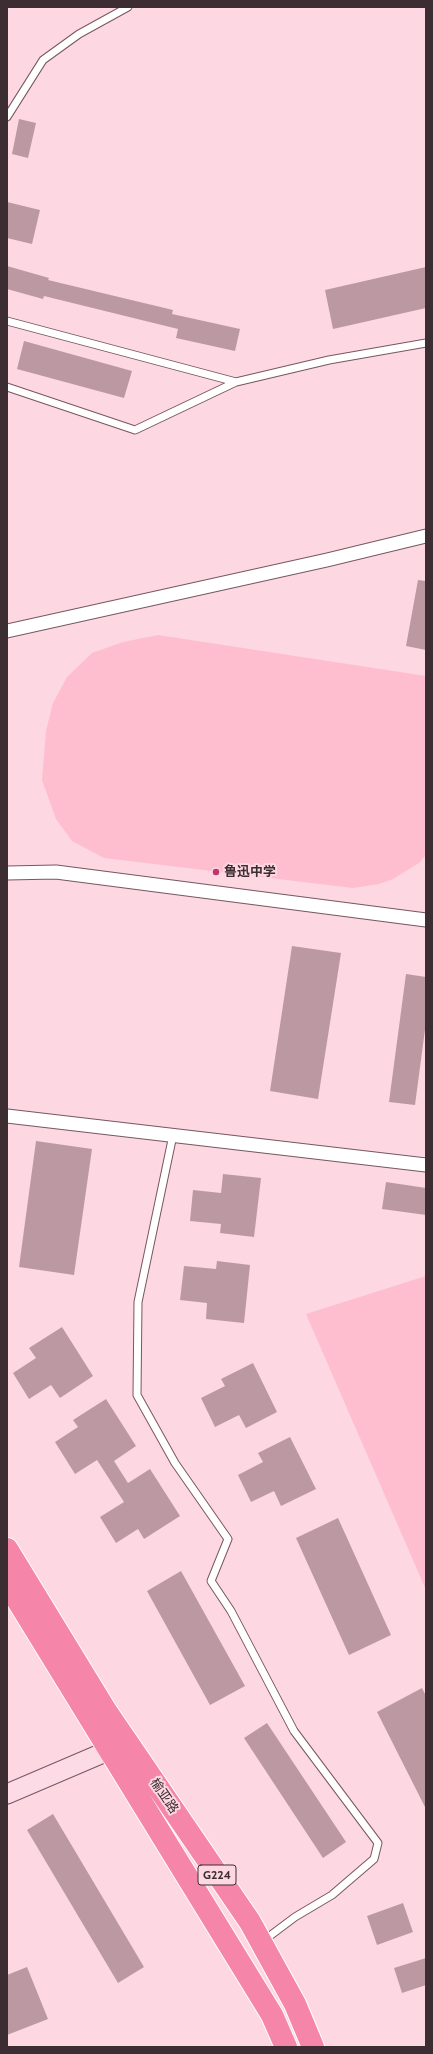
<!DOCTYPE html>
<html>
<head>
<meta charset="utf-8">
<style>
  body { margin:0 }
  #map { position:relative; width:433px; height:2054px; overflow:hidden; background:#fdd7e1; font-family:Cabin,sans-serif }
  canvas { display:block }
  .frame { position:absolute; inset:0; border:8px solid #3b2d31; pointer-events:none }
</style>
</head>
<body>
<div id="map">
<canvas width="433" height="2054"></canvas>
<div class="frame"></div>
</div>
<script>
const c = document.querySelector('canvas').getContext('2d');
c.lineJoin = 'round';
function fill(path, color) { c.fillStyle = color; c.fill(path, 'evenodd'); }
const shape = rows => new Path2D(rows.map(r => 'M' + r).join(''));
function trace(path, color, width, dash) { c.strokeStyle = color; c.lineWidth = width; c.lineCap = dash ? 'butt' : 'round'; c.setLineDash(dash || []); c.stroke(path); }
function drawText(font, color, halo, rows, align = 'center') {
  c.font = font + ' Cabin,"Noto Sans SC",sans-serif'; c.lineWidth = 4; c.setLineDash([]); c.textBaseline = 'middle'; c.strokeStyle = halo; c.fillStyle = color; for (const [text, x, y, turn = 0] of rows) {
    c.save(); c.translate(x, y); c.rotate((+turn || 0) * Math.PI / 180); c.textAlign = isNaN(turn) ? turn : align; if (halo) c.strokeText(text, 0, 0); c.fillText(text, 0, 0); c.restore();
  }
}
const green = shape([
  [158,635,426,676,426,855,419,863,393,879,379,884,353,888,104,858,72,841,56,819,42,780,46,731,53,703,67,677,92,653,123,642],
  [426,1276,426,1590,306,1314]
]);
const building = shape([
  [19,119,36,123,28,158,12,154],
  [7,202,40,210,32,244,7,238],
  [7,266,49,278,48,280,173,310,172,314,240,329,235,351,176,338,178,329,44,296,43,299,7,289],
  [426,267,426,308,333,329,325,290],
  [24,341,132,371,124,398,17,369],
  [418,580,426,581,426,650,406,646],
  [292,946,341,953,318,1099,270,1091],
  [406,974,426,977,426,1022,415,1105,389,1102],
  [36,1141,92,1149,74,1275,19,1267],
  [223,1174,261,1178,254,1237,220,1233,221,1224,190,1221,193,1190,221,1193],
  [386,1182,426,1188,426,1215,382,1209],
  [217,1261,250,1265,244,1323,206,1319,207,1303,180,1300,184,1266,216,1269],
  [62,1327,93,1376,60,1398,51,1385,29,1399,13,1373,36,1358,29,1348],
  [253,1363,277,1412,246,1428,239,1415,215,1427,201,1398,225,1386,221,1379],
  [106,1399,136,1446,114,1461,128,1483,150,1469,180,1516,144,1539,138,1529,116,1543,100,1517,124,1502,97,1460,75,1474,55,1442,78,1427,73,1420],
  [290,1437,316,1489,281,1506,274,1491,251,1502,238,1475,263,1462,258,1453],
  [338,1518,391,1635,349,1655,296,1538],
  [181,1571,245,1686,210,1705,147,1591],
  [422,1688,426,1696,426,1809,377,1712],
  [267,1723,346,1842,323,1858,244,1738],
  [53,1814,144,1967,118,1983,27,1830],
  [403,1903,413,1932,377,1945,367,1916],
  [426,1958,426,1985,402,1993,394,1968],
  [27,1967,48,2019,7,2035,7,1975]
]);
const lane = shape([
  [7,117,43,60,79,34,128,7],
  [7,321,236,382],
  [7,387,135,430,236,382,329,360,426,343],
  [173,1135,138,1302,137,1395,175,1463,228,1539,211,1581,231,1611,294,1731,378,1843,374,1859,332,1895,295,1917,263,1941]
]);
const street = shape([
  [7,631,327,560,426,536],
  [7,873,56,872,426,920],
  [7,1116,426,1165]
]);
const secondary = shape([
  [7,1794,110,1750]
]);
const highway = shape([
  [7,1549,106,1711,250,1922,295,2004,313,2047],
  [7,1583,272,2015,286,2047]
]);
const markers = [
  [216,872,4,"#bf346c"]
];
const shields = [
  [217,1875,38]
];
const shieldNames = [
  ["G224",217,1875]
];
const poiNames = [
  ["鲁迅中学",224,872]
];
const streetNames = [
  ["榆亚路",164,1796,56]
];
fill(green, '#febed0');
fill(building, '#bc99a2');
trace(lane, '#775760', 9);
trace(street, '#775760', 15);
trace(secondary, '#775760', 21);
trace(highway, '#fff', 24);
trace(lane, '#fff', 7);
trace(street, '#fff', 13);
trace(secondary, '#fcdbe6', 19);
trace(highway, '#f586aa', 22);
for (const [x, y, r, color] of markers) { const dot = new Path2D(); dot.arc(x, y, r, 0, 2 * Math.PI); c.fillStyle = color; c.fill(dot); trace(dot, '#fdd7e1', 1.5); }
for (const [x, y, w] of shields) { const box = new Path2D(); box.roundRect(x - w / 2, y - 10, w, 20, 3); c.fillStyle = '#fdd7e1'; c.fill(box); trace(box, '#3b2d31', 1); }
drawText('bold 12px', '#3b2d31', null, shieldNames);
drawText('bold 13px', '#3b2d31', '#fdd7e1', poiNames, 'left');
drawText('13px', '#3b2d31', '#fdd7e1', streetNames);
</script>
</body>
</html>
